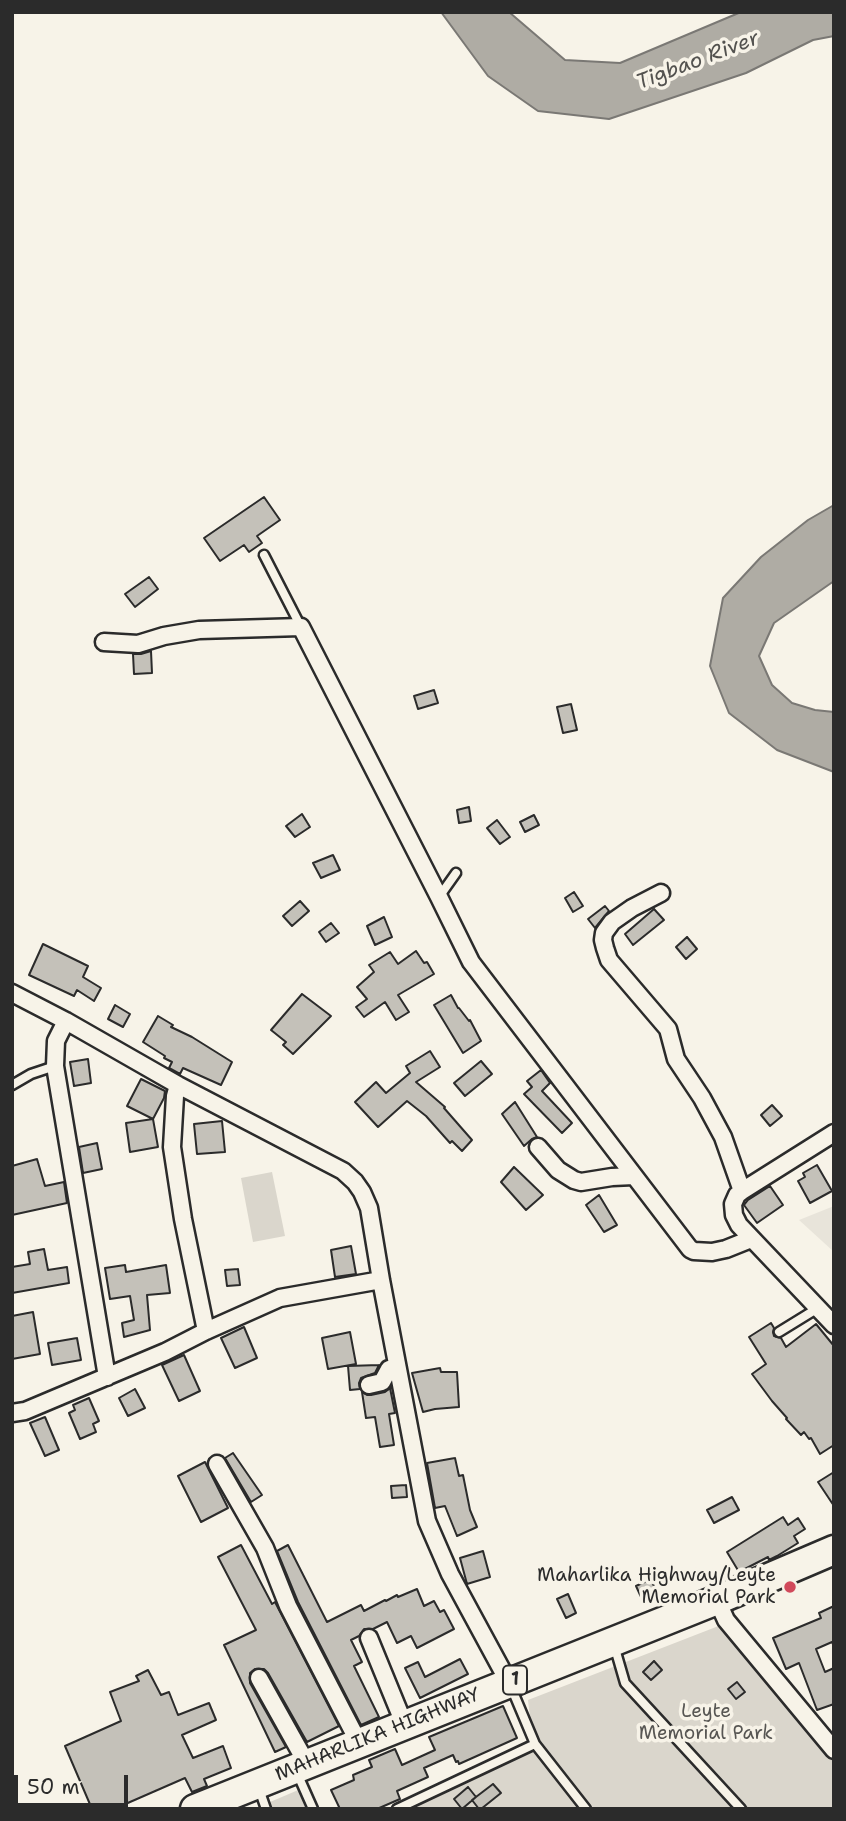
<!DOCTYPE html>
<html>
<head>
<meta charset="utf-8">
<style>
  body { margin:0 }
  #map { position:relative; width:846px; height:1821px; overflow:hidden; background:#f7f3e8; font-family:"Shantell Sans",sans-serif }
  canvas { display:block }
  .frame { position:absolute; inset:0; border:14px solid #2b2b2b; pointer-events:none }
  .scale { position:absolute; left:14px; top:1775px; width:114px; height:32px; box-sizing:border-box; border:4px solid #2b2b2b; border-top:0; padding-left:9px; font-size:21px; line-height:24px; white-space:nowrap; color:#2b2b2b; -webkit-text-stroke:5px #f7f3e8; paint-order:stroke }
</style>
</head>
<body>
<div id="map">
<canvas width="846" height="1821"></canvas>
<div class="frame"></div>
<div class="scale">50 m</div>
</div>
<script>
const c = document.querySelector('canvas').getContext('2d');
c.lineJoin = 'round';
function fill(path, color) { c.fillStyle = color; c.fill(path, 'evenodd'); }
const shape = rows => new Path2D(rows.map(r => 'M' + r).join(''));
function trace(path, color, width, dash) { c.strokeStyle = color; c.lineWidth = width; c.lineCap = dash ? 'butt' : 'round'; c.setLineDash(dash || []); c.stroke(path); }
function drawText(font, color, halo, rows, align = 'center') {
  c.font = font + ' "Shantell Sans",sans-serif'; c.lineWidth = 7; c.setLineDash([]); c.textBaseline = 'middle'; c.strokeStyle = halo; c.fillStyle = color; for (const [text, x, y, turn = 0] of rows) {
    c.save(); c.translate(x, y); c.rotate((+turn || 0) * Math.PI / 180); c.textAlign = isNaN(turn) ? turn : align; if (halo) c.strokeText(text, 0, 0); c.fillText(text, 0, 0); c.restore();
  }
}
const built = shape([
  [834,1206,834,1252,799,1220]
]);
const green = shape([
  [272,1172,285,1236,253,1242,241,1178],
  [734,1620,834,1747,834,1809,399,1809,533,1746,528,1700],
  [310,1785,318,1809,256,1809,256,1808]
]);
const water = shape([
  [441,12,509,12,565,60,620,63,741,12,834,12,834,36,813,40,746,73,609,119,538,111,488,76,441,12],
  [834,505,834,581,774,623,759,656,772,685,792,703,815,710,834,712,834,772,777,750,729,713,710,666,723,598,761,557,808,520,834,505]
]);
const building = shape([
  [264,497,280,520,257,536,262,543,249,552,244,545,220,561,204,538,264,497],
  [149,577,158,589,135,607,125,594,149,577],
  [151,651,152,673,134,674,133,654,141,654,151,651],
  [434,690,438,703,418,709,414,696,434,690],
  [571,704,577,730,563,733,557,707,571,704],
  [469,807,471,821,459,823,457,810,469,807],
  [302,814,310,827,295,837,286,826,302,814],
  [534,815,539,825,525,832,520,822,534,815],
  [497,820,510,837,500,844,487,828,497,820],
  [333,855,340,870,321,878,313,863,333,855],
  [574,892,583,906,573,912,565,898,574,892],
  [300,901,309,911,292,926,283,916,300,901],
  [605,906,609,911,595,928,588,919,605,906],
  [654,909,664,920,633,945,625,934,654,909],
  [384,917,392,937,375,945,367,926,384,917],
  [331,923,339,933,326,942,319,932,331,923],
  [687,937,697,949,686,959,676,947,687,937],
  [43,944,88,966,83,977,101,988,94,1001,77,990,74,996,29,975,43,944],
  [416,951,424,963,427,962,434,974,398,995,409,1012,396,1020,385,1002,364,1017,356,1007,367,999,357,987,374,972,369,965,390,952,398,964,416,951],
  [302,994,331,1016,293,1054,283,1045,286,1042,271,1030,302,994],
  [451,995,458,1008,459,1008,469,1021,470,1020,481,1041,463,1053,434,1005,451,995],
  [115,1005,130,1014,123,1027,108,1019,115,1005],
  [158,1016,173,1025,171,1027,192,1037,232,1062,221,1085,183,1068,180,1074,169,1068,172,1062,164,1058,165,1056,143,1042,158,1016],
  [430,1051,440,1067,416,1082,445,1107,444,1108,472,1140,462,1151,452,1141,450,1143,426,1116,407,1101,378,1127,355,1102,376,1082,386,1093,410,1073,406,1066,430,1051],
  [88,1059,91,1083,74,1086,70,1062,88,1059],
  [481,1061,492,1074,465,1096,454,1083,481,1061],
  [541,1070,550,1083,542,1091,572,1123,562,1133,524,1094,532,1087,527,1081,541,1070],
  [141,1079,165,1091,164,1098,153,1119,127,1106,141,1079],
  [515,1102,537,1137,532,1139,524,1146,502,1114,515,1102],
  [772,1105,782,1116,770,1126,761,1115,772,1105],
  [153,1119,158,1147,130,1152,126,1123,153,1119],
  [222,1121,225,1152,197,1154,194,1124,222,1121],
  [97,1143,102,1169,83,1173,79,1147,97,1143],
  [37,1159,45,1186,64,1182,67,1203,12,1215,12,1166,37,1159],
  [817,1165,832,1191,810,1203,798,1181,805,1177,803,1173,817,1165],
  [514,1167,543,1195,526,1210,501,1182,514,1167],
  [770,1186,783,1205,757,1223,744,1205,748,1200,770,1186],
  [599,1195,617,1225,604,1232,586,1205,599,1195],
  [351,1246,356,1274,335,1277,331,1250,351,1246],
  [44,1249,48,1270,67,1267,69,1283,12,1293,12,1267,30,1264,28,1252,44,1249],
  [125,1265,126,1272,166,1265,170,1293,147,1295,150,1330,124,1337,122,1323,134,1320,130,1296,110,1299,105,1268,125,1265],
  [238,1269,240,1285,227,1286,225,1270,238,1269],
  [33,1312,40,1354,12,1359,12,1316,33,1312],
  [771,1323,774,1328,773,1332,774,1336,781,1338,786,1347,816,1324,834,1346,834,1445,820,1454,811,1438,809,1439,804,1432,801,1435,786,1419,787,1418,772,1401,752,1374,766,1364,749,1337,771,1323],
  [244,1327,257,1358,235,1368,221,1338,244,1327],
  [350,1332,356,1364,328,1369,322,1338,350,1332],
  [77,1338,81,1360,52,1365,48,1343,77,1338],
  [184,1355,200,1391,179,1401,162,1365,184,1355],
  [379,1365,375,1373,361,1378,359,1383,360,1389,350,1390,348,1366,379,1365],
  [440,1368,441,1372,457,1372,459,1407,435,1409,423,1412,412,1373,440,1368],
  [390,1388,395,1413,389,1414,394,1445,380,1447,375,1417,366,1418,362,1392,367,1395,371,1395,385,1392,390,1388],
  [135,1389,145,1408,128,1416,119,1398,135,1389],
  [89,1398,99,1421,93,1424,96,1432,80,1439,69,1413,75,1410,73,1405,89,1398],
  [45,1417,59,1450,45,1456,30,1423,45,1417],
  [233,1453,262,1495,251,1502,225,1458,233,1453],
  [455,1458,459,1476,463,1475,470,1510,477,1527,457,1536,445,1506,435,1508,427,1463,455,1458],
  [205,1462,228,1508,201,1522,178,1476,205,1462],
  [834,1472,834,1506,818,1482,834,1472],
  [406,1485,407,1497,392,1498,391,1486,406,1485],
  [732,1497,739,1510,714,1523,707,1510,732,1497],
  [783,1517,788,1525,798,1518,805,1529,794,1536,798,1543,777,1556,769,1560,768,1557,739,1572,727,1552,783,1517],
  [241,1545,272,1604,275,1602,339,1726,307,1742,268,1673,264,1669,255,1669,250,1673,250,1683,286,1747,275,1752,224,1645,256,1630,218,1557,241,1545],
  [288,1545,327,1622,361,1605,364,1611,385,1600,386,1601,397,1595,398,1597,417,1589,424,1606,434,1601,440,1612,444,1610,454,1629,417,1648,411,1636,397,1643,387,1622,373,1629,364,1629,359,1636,351,1640,362,1662,354,1666,379,1717,361,1725,298,1602,277,1551,288,1545],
  [483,1551,490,1577,467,1584,460,1558,483,1551],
  [651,1579,656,1591,641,1597,636,1586,651,1579],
  [568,1594,576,1613,566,1618,557,1599,568,1594],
  [834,1606,834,1647,832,1642,816,1649,825,1672,834,1668,834,1704,817,1710,799,1663,786,1669,773,1638,821,1618,819,1613,834,1606],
  [460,1659,468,1674,420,1698,405,1668,418,1662,425,1677,460,1659],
  [654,1661,662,1670,651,1680,643,1672,654,1661],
  [148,1670,161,1695,169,1692,178,1715,209,1703,216,1720,182,1735,193,1758,223,1746,231,1768,204,1779,207,1786,192,1792,185,1778,114,1809,92,1809,65,1746,121,1721,110,1692,139,1681,136,1676,148,1670],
  [737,1682,745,1692,736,1699,728,1689,737,1682],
  [503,1706,517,1738,459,1764,458,1761,456,1762,453,1755,424,1768,428,1777,397,1791,400,1799,377,1809,340,1809,331,1790,354,1780,353,1775,372,1767,369,1760,395,1749,402,1765,435,1750,429,1737,503,1706],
  [493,1784,501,1793,481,1809,479,1809,472,1800,493,1784],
  [468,1787,476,1797,462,1809,454,1799,468,1787]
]);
const lane = shape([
  [264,555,301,627],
  [439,897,456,873],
  [12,1085,31,1074,55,1066],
  [779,1332,818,1308],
  [614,1645,625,1683,741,1809],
  [511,1687,535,1744,586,1809],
  [297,1773,313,1809],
  [259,1789,266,1809],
  [397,1809,535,1744]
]);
const street = shape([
  [104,642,138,644,164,636,199,630,301,627,439,897,471,962,690,1249,694,1251,712,1252,726,1249,751,1239],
  [661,893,632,908,612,922,604,933,603,940,605,948,609,960,668,1029,676,1059,702,1098,723,1137,742,1191],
  [12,993,66,1021,178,1085,175,1096,172,1147,183,1219,206,1331],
  [66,1021,56,1041,55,1066,107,1377],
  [178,1085,343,1171,355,1182,362,1192,369,1208,381,1280,427,1521,450,1574,509,1683],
  [834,1133,742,1191,737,1195,733,1204,734,1215,739,1225,834,1325],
  [538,1147,558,1170,574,1180,581,1182,612,1177,634,1176],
  [369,1385,382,1382,389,1369,397,1367],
  [12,1413,25,1411,165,1352,206,1331,280,1298,381,1280],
  [217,1464,265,1548,288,1606,359,1743],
  [717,1600,726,1620,834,1750],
  [369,1638,405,1726],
  [259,1678,307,1764]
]);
const highway = shape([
  [195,1809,717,1600,834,1550]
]);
const markers = [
  [790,1587,7,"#d1495b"]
];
const shields = [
  [515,1680,24]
];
const shieldNames = [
  ["1",515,1680]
];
const poiNames = [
  ["Maharlika Highway/Leyte",776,1576],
  ["Memorial Park",776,1598]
];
const parkNames = [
  ["Leyte",706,1712],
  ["Memorial Park",706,1734]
];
const streetNames = [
  ["MAHARLIKA HIGHWAY",378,1735,-22]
];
const waterNames = [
  ["Tigbao River",698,61,-21]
];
fill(built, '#e8e4da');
fill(green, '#dad6cc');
fill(water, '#afaca4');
trace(water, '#7a7874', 2);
fill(building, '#c4c1b9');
trace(building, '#2b2b2b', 2);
trace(lane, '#2b2b2b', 13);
trace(street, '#2b2b2b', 21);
trace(highway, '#2b2b2b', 33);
trace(lane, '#f7f3e8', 8);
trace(street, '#f7f3e8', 16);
trace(highway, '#f7f3e8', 28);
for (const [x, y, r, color] of markers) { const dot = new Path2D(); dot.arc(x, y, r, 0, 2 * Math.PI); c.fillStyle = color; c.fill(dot); trace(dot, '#f7f3e8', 2.5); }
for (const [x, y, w] of shields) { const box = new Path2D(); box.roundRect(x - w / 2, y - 14.5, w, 29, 5); c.fillStyle = '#f7f3e8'; c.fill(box); trace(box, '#2b2b2b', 2); }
drawText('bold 18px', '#2b2b2b', null, shieldNames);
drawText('19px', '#2b2b2b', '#f7f3e8', poiNames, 'right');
drawText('19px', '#575653', '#f7f3e8', parkNames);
drawText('19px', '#2b2b2b', '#f7f3e8', streetNames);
drawText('italic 21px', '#53524f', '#f7f3e8', waterNames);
</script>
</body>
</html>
